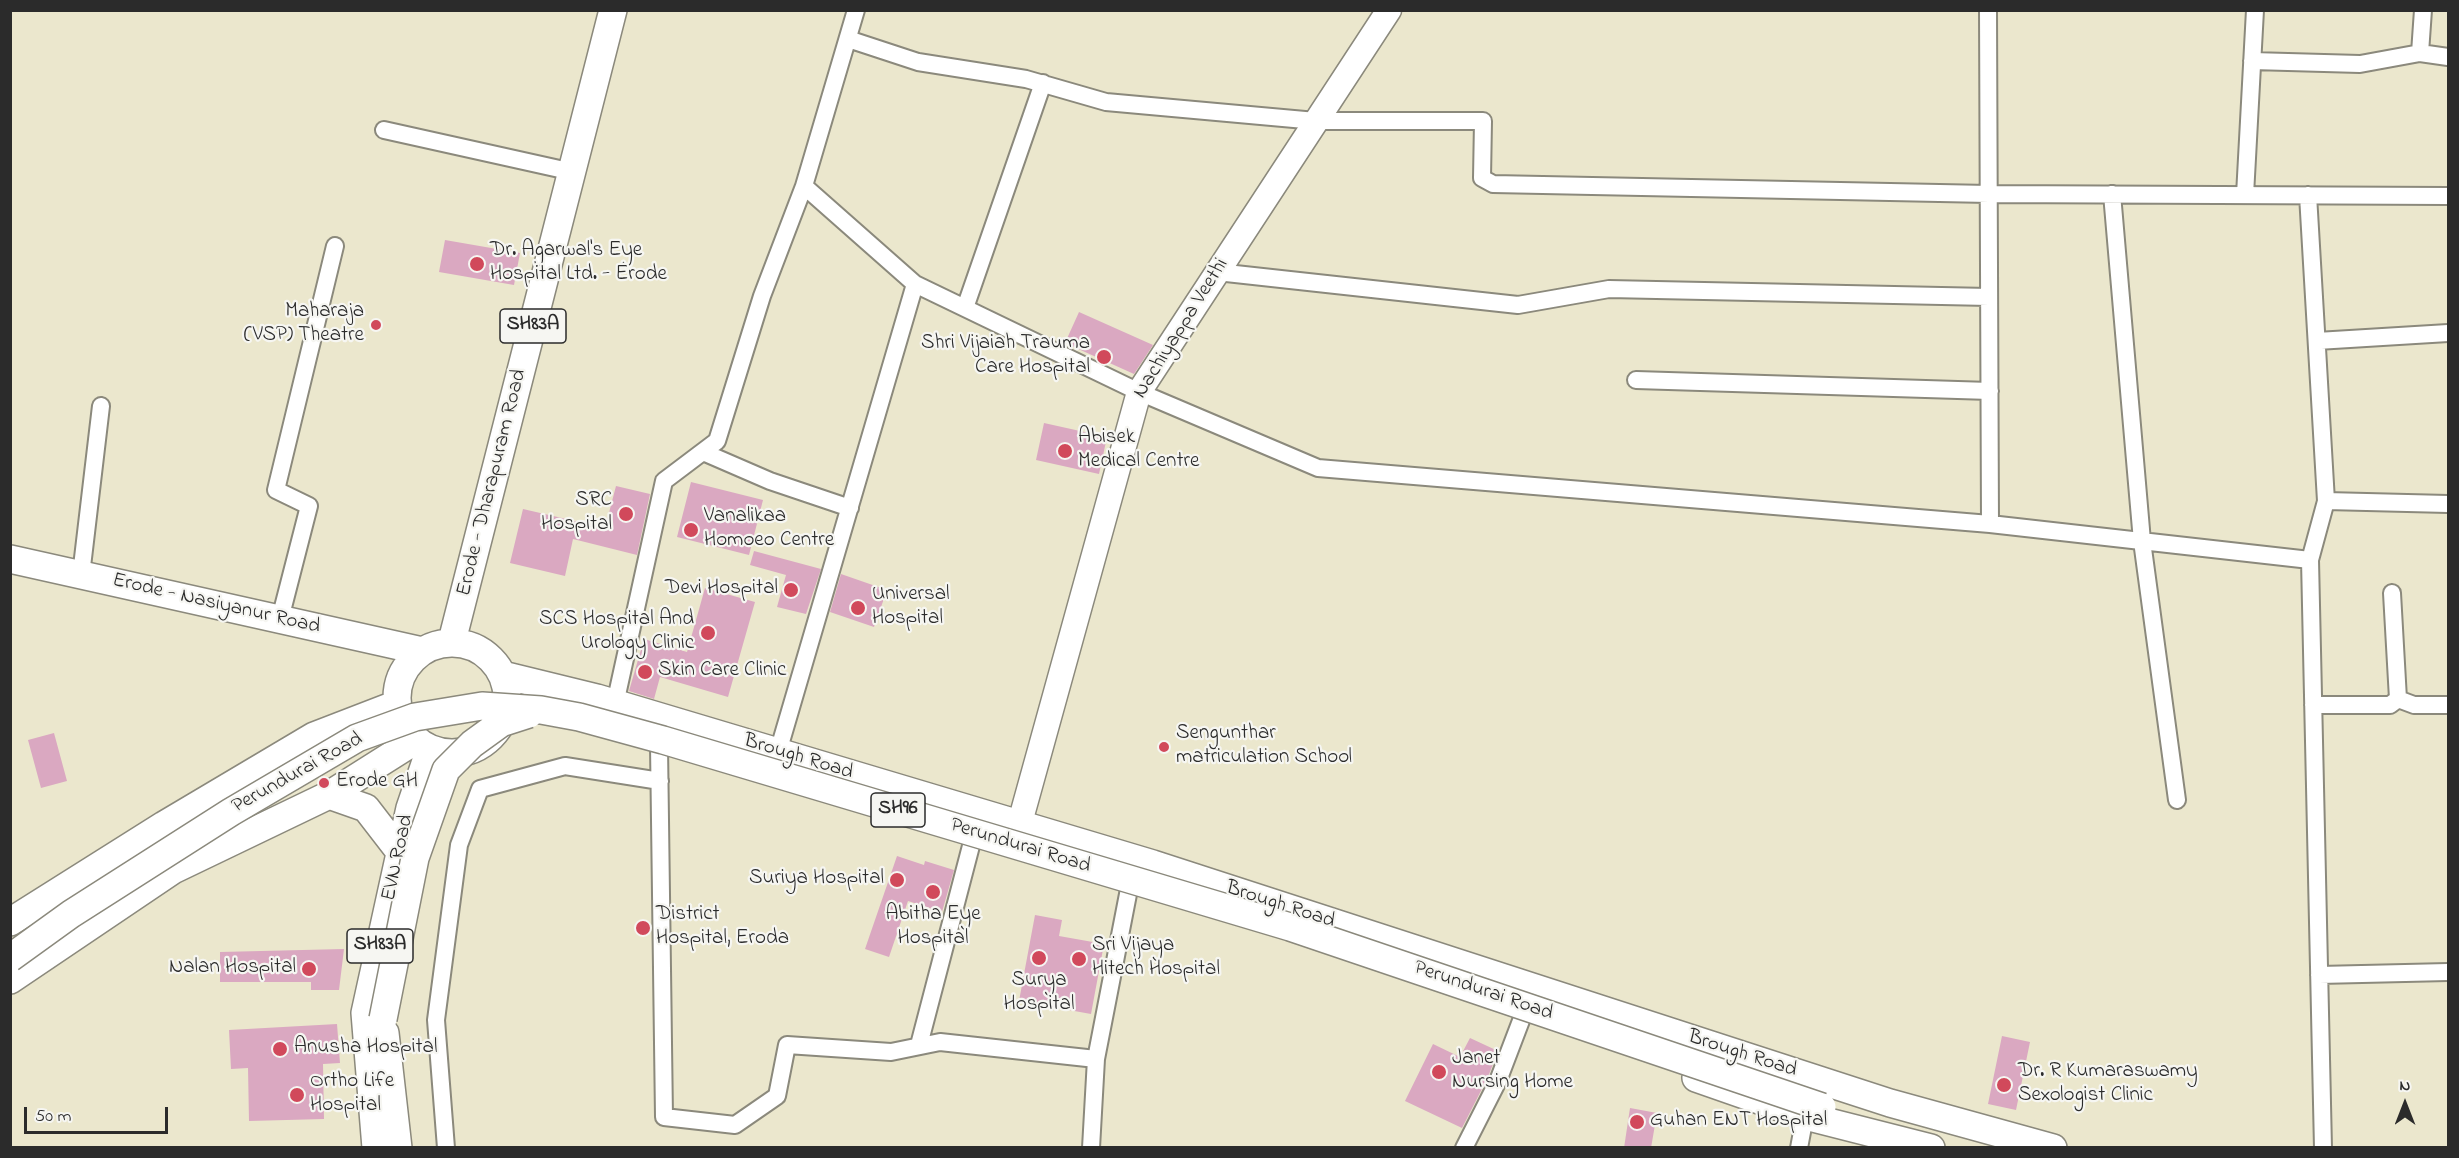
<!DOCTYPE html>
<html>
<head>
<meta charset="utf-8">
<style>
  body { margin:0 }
  #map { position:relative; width:2459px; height:1158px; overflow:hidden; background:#ebe7cd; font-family:"Indie Flower",sans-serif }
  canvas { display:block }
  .frame { position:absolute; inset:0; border:12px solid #2b2b2b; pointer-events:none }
  .north { position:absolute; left:2375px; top:1074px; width:60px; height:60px; -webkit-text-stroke:4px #f6f6f2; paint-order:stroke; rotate:0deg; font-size:16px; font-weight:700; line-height:24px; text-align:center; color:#2b2b2b }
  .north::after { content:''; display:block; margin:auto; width:21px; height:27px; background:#2b2b2b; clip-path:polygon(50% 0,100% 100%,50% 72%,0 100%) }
  .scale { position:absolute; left:24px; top:1107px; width:144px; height:27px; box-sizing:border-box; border:3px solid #2b2b2b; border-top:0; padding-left:8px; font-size:18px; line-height:21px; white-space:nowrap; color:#2b2b2b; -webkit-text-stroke:4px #f6f6f2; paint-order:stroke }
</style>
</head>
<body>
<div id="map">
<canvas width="2459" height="1158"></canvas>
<div class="frame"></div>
<div class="north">N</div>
<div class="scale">50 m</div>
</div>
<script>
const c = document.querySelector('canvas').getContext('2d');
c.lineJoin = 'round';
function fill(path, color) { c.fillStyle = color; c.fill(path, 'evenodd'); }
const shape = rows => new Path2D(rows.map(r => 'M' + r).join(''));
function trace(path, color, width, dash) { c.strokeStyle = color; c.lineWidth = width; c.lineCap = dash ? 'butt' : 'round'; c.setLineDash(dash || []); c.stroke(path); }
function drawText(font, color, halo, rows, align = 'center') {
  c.font = font + ' "Indie Flower",sans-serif'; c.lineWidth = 4.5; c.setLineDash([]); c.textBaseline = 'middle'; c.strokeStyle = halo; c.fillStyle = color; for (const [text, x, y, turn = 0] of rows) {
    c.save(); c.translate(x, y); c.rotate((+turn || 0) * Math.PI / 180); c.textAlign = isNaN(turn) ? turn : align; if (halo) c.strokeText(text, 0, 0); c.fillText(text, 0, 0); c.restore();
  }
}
const building = shape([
  [445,240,520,253,514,285,439,272],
  [1079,312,1153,345,1134,374,1065,343],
  [1044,423,1107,437,1099,474,1036,460],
  [691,482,763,500,749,555,677,537],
  [616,486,650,494,637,555,573,539,565,576,510,563,523,509,605,528],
  [754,551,821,569,806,614,777,607,786,575,750,565],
  [841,574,887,590,874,627,830,612],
  [705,588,755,602,728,697,660,677,654,699,629,691,644,639,687,652],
  [54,733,67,781,41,788,28,740],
  [897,856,924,865,925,861,954,870,942,912,908,901,889,957,865,949],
  [1035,915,1062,920,1059,936,1104,944,1091,1014,1019,1001],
  [344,949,339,990,311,990,311,982,220,982,220,952],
  [337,1024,340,1063,323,1064,324,1119,249,1121,248,1068,231,1069,229,1030],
  [2002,1036,2030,1042,2016,1110,1988,1104],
  [1470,1038,1498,1051,1488,1077,1462,1128,1405,1101,1433,1044,1460,1057],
  [1630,1108,1657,1113,1651,1148,1624,1148]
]);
const street = shape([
  [856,10,804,186,915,284,1139,392,1318,468,1990,524],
  [1988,10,1990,524,2310,560,2323,1148],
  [848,39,918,62,1026,79,1106,102,1316,121,1483,121,1482,178,1493,184,1989,194,2448,196],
  [2420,53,2423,10],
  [2252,61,2360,64,2420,53,2448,57],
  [384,130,573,172],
  [2112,194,2142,541,2177,800],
  [2245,195,2255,10],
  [2308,195,2326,501,2310,560],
  [1217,272,1518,305,1609,289,1989,297],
  [965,308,1043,83],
  [2317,341,2448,333],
  [1636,380,1990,391],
  [703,452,770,481,850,508],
  [2326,501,2448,504],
  [81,575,101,406],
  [2392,593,2398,699],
  [280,619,309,506,276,490,335,246],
  [2398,699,2414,705,2448,705],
  [615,704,664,481,717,441,762,296,804,186],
  [2313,705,2390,705,2398,699],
  [659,746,664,1117,735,1125,777,1096,787,1045,891,1052,940,1042,1096,1059],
  [778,752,915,284],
  [2319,975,2448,972],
  [919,1045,972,842],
  [446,1148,436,1020,459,845,480,789,565,766,660,781],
  [1091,1148,1096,1059,1129,889],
  [1464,1148,1498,1081,1522,1018],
  [1799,1148,1805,1116]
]);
const secondary = shape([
  [1014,844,1139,392,1389,10]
]);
const primary = shape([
  [10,559,422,651],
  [452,641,613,10],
  '397 698a55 55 0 1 1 110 0a55 55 0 1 1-110 0Z',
  [503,675,597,698,1153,864,1890,1103,2053,1148],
  [329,795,366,808,400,852],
  [10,922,164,825,314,736,397,704],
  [10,980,173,870,329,795,416,740],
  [385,1033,398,1148],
  [1696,1078,1805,1116,1931,1148],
  [376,1148,365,1013,410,808,430,749]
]);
const primaryBridge = shape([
  [10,958,71,914,231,812,357,738,415,717,482,706,541,710,579,717,663,740,1290,927,1822,1107],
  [383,1019,415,858,446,770,472,744,501,723,529,714]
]);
const markers = [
  [477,264,8,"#d1495b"],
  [376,325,6,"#d1495b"],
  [1104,357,8,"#d1495b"],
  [1065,451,8,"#d1495b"],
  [626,514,8,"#d1495b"],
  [691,530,8,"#d1495b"],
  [791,590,8,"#d1495b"],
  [858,608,8,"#d1495b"],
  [708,633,8,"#d1495b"],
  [645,672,8,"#d1495b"],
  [1164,747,6,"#d1495b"],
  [324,783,6,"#d1495b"],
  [897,880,8,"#d1495b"],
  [933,892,8,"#d1495b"],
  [643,928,8,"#d1495b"],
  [1039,958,8,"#d1495b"],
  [1079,959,8,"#d1495b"],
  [309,969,8,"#d1495b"],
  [280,1049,8,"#d1495b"],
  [1439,1072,8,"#d1495b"],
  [2004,1085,8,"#d1495b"],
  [297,1095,8,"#d1495b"],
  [1637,1122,8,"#d1495b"]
];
const shields = [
  [533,326,66],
  [898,810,54],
  [380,946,66]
];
const shieldNames = [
  ["SH83A",533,326],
  ["SH96",898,810],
  ["SH83A",380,946]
];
const poiNames = [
  ["Dr. Agarwal's Eye",490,252],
  ["Hospital Ltd. - Erode",490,276],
  ["Maharaja",364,313,"right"],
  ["(VSP) Theatre",364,337,"right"],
  ["Shri Vijaiah Trauma",1090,345,"right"],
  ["Care Hospital",1090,369,"right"],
  ["Abisek",1078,439],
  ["Medical Centre",1078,463],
  ["SRC",612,502,"right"],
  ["Hospital",612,526,"right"],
  ["Vanalikaa",704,518],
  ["Homoeo Centre",704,542],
  ["Devi Hospital",778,590,"right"],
  ["Universal",872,596],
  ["Hospital",872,620],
  ["SCS Hospital And",694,621,"right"],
  ["Urology Clinic",694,645,"right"],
  ["Skin Care Clinic",658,672],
  ["Sengunthar",1176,735],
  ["matriculation School",1176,759],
  ["Erode GH",336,783],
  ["Suriya Hospital",884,880,"right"],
  ["District",656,916],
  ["Hospital, Eroda",656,940],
  ["Abitha Eye",933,916,"center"],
  ["Hospital",933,940,"center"],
  ["Sri Vijaya",1092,947],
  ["Hitech Hospital",1092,971],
  ["Nalan Hospital",296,969,"right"],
  ["Surya",1039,982,"center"],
  ["Hospital",1039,1006,"center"],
  ["Anusha Hospital",294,1049],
  ["Janet",1452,1060],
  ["Nursing Home",1452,1084],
  ["Dr. R Kumaraswamy",2018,1073],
  ["Sexologist Clinic",2018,1097],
  ["Ortho Life",310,1083],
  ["Hospital",310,1107],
  ["Guhan ENT Hospital",1650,1122]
];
const streetNames = [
  ["Nachiyappa Veethi",1182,329,-58],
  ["Erode - Dharapuram Road",493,483,-76],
  ["Erode - Nasiyanur Road",216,605,13],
  ["Brough Road",798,758,17],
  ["Perundurai Road",298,774,-29],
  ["Perundurai Road",1020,847,17],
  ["EVN Road",399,858,-78],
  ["Brough Road",1280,906,18],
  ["Perundurai Road",1483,992,19],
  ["Brough Road",1742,1055,18]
];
fill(building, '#daa8c1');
trace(street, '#8b897c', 20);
trace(secondary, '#8b897c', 27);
trace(primary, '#8b897c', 30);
trace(street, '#fff', 16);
trace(secondary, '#fff', 24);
trace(primary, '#fff', 27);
trace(primaryBridge, '#8b897c', 30, []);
trace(primaryBridge, '#fff', 27);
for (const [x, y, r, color] of markers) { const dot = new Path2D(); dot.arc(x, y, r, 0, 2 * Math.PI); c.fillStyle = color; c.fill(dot); trace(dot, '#f6f6f2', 2); }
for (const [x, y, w] of shields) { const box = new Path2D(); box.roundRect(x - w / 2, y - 17, w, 34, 4.5); c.fillStyle = '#f6f6f2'; c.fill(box); trace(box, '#2b2b2b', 1.5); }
drawText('bold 20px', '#2b2b2b', null, shieldNames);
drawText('21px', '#2b2b2b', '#f6f6f2', poiNames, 'left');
drawText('21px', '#2b2b2b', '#f6f6f2', streetNames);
</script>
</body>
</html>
